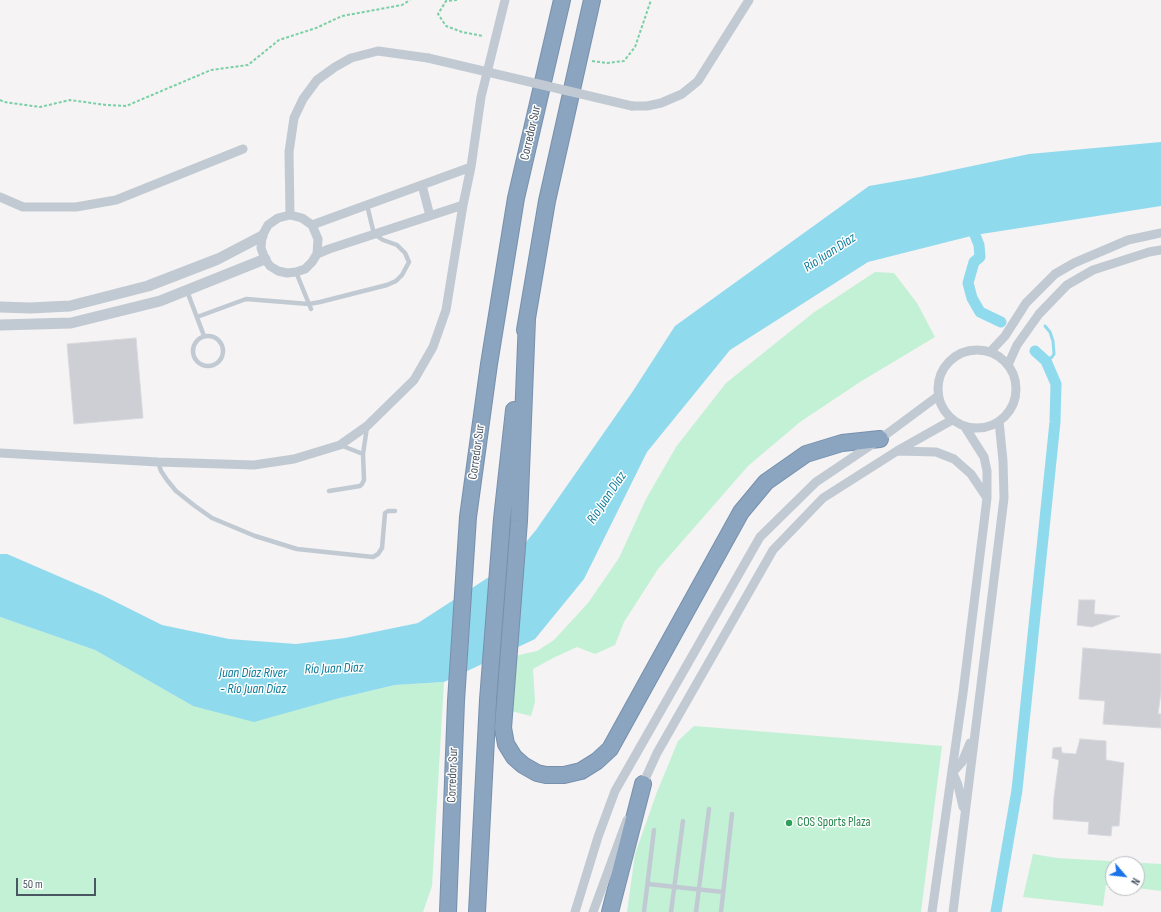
<!DOCTYPE html>
<html>
<head>
<meta charset="utf-8">
<style>
  body { margin:0 }
  #map { position:relative; width:1161px; height:912px; overflow:hidden; background:#f5f3f3; font-family:"Sofia Sans Condensed",sans-serif }
  canvas { display:block }
  .north { position:absolute; left:1105px; top:856px; width:40px; height:40px; box-sizing:border-box; background:#fff; border:1px solid #b7bbc0; border-radius:50%; rotate:118deg; font-size:11px; font-weight:700; line-height:16px; text-align:center; color:#4a5661 }
  .north::after { content:''; display:block; margin:auto; width:14px; height:18px; background:#1a73e8; clip-path:polygon(50% 0,100% 100%,50% 72%,0 100%) }
  .scale { position:absolute; left:16px; top:878px; width:80px; height:18px; box-sizing:border-box; border:2px solid #4a5661; border-top:0; padding-left:5px; font-size:12px; line-height:14px; white-space:nowrap; color:#4a5661; -webkit-text-stroke:3px #fff; paint-order:stroke }
</style>
</head>
<body>
<div id="map">
<canvas width="1161" height="912"></canvas>
<div class="north">N</div>
<div class="scale">50 m</div>
</div>
<script>
const c = document.querySelector('canvas').getContext('2d');
c.lineJoin = 'round';
function fill(path, color) { c.fillStyle = color; c.fill(path, 'evenodd'); }
const shape = rows => new Path2D(rows.map(r => 'M' + r).join(''));
function trace(path, color, width, dash) { c.strokeStyle = color; c.lineWidth = width; c.lineCap = dash ? 'butt' : 'round'; c.setLineDash(dash || []); c.stroke(path); }
function drawText(font, color, halo, rows, align = 'center') {
  c.font = font + ' "Sofia Sans Condensed",sans-serif'; c.lineWidth = 3; c.setLineDash([]); c.textBaseline = 'middle'; c.strokeStyle = halo; c.fillStyle = color; for (const [text, x, y, turn = 0] of rows) {
    c.save(); c.translate(x, y); c.rotate((+turn || 0) * Math.PI / 180); c.textAlign = isNaN(turn) ? turn : align; if (halo) c.strokeText(text, 0, 0); c.fillText(text, 0, 0); c.restore();
  }
}
const green = shape([
  [875,272,894,273,917,303,935,337,860,382,800,422,748,466,658,569,624,622,615,645,595,654,577,647,553,658,533,669,535,702,531,716,511,711,515,656,537,651,554,640,588,603,619,558,646,499,676,447,726,383,813,313],
  [0,617,95,650,193,706,336,699,395,685,444,682,432,886,423,912,0,912],
  [694,726,942,746,921,912,627,912,635,854,657,792,678,741],
  [1033,854,1057,858,1161,864,1161,891,1137,888,1137,864,1113,864,1113,885,1106,885,1103,906,1023,897]
]);
const water = shape([
  [1161,142,1161,206,975,235,868,262,730,350,647,452,584,579,535,639,444,682,395,685,336,699,254,722,193,706,95,650,0,617,0,554,7,554,102,595,162,625,229,639,296,644,345,638,418,623,506,566,536,530,633,391,675,326,869,186,920,177,1029,154]
]);
const stream = shape([
  [1045,326,1050,332,1053,341,1054,354,1052,357,1046,361]
]);
const canal = shape([
  [972,221,975,235,979,245,980,257,974,262,968,283,972,298,980,312,1001,322],
  [996,912,1017,790,1055,422,1056,384,1046,361,1035,351]
]);
const building = shape([
  [136,338,143,418,74,424,67,344,136,338],
  [1079,600,1095,600,1094,614,1120,616,1092,627,1077,625,1079,600],
  [1083,648,1161,654,1161,692,1158,714,1161,714,1161,728,1103,724,1105,701,1079,699,1083,648],
  [1080,739,1106,741,1106,760,1124,763,1119,826,1112,826,1111,836,1088,834,1089,822,1053,819,1054,797,1059,760,1052,758,1053,748,1061,747,1062,753,1076,754,1080,739]
]);
const path = shape([
  [457,0,446,1,438,14,446,26,462,32,483,36],
  [592,61,607,63,624,61,635,47,651,0],
  [0,100,4,102,40,107,70,100,106,105,126,106,211,70,248,65,279,40,316,28,342,16,402,5,410,0]
]);
const service = shape([
  [296,272,311,309],
  [187,291,204,336],
  [197,317,246,299,309,304,320,302,387,285,396,281,402,275,409,262,405,253,397,245,383,240,374,234,367,205],
  '193 351a15 15 0 1 1 30 0a15 15 0 1 1-30 0Z',
  [340,445,363,454],
  [158,462,161,471,167,480,176,491,195,506,212,518,255,536,297,549,373,557,378,554,382,548,385,513,388,511,395,511],
  [329,491,360,486,362,484,364,480,363,454,367,427],
  [648,884,723,892],
  [644,912,654,830],
  [671,912,683,821],
  [696,912,709,809],
  [721,912,732,814]
]);
const minor = shape([
  [632,106,647,106,661,103,682,94,698,81,749,0],
  [422,185,430,216],
  [0,197,23,207,76,207,116,200,243,149],
  [290,215,289,152,294,118,303,99,317,80,335,67,351,58,378,51,428,58],
  [312,225,471,167],
  [317,254,318,239,312,225,302,218,290,215,278,218,268,225,262,236,261,248,265,259,270,266,278,271,287,273,296,272,305,269,312,262,317,254,329,249,463,205],
  '938 389a39 39 0 1 1 78 0a39 39 0 1 1-78 0Z',
  [990,352,1005,336,1026,303,1055,274,1074,263,1128,240,1161,233],
  [1008,365,1017,345,1039,314,1067,285,1093,270,1149,252,1161,250],
  [898,451,936,452,954,459,971,474,987,498],
  [0,453,158,462,254,465,294,459,340,445,367,426,414,380,433,347,446,310,463,205,471,167,481,97,505,0],
  [953,772,962,762,970,743],
  [953,773,958,785,963,807],
  [641,788,657,753,773,550,823,498,897,451,952,420],
  [575,912,598,837,615,791,760,537,816,482,880,439,938,396],
  [593,912,627,820],
  [932,912,963,693,987,498,987,471,984,457,965,427],
  [953,912,1004,498,1003,461,999,421]
]);
const tertiary = shape([
  [0,307,30,308,70,306,148,286,218,259,262,236],
  [0,325,71,323,160,301,265,259]
]);
const motorway = shape([
  [527,319,519,521,503,728,506,744,514,757,523,765,537,773,546,775,564,775,581,771,597,761,610,749,741,512,766,482,806,454,842,443,880,439],
  [525,330,547,201,592,0],
  [448,912,456,701,468,517,489,364,516,198,562,0],
  [477,912,488,700,502,519,514,410],
  [610,912,643,784]
]);
const minorBridge = shape([
  [428,58,632,106]
]);
const markers = [
  [789,823,4,"#2e9e5b"]
];
const streetNames = [
  ["Corredor Sur",531,133,-77],
  ["Corredor Sur",477,452,-82],
  ["Corredor Sur",453,775,-88]
];
const leisureNames = [
  ["COS Sports Plaza",797,823]
];
const waterNames = [
  ["Río Juan Díaz",830,253,-33],
  ["Río Juan Díaz",607,498,-56],
  ["Río Juan Díaz",334,669,-2],
  ["Juan Díaz River",253,673],
  ["- Río Juan Díaz",253,689]
];
fill(green, '#c3f1d5');
fill(water, '#90daee');
trace(stream, '#90daee', 3);
trace(canal, '#90daee', 11);
fill(building, '#cdcfd5');
trace(building, '#d7d9de', 1);
trace(motorway, '#7690ad', 18);
trace(path, '#7ad0a6', 2, [3, 2]);
trace(service, '#c1cad2', 4.5);
trace(minor, '#c1cad2', 9);
trace(tertiary, '#c1cad2', 11);
trace(motorway, '#8ba5c1', 16);
trace(minorBridge, '#c1cad2', 9);
for (const [x, y, r, color] of markers) { const dot = new Path2D(); dot.arc(x, y, r, 0, 2 * Math.PI); c.fillStyle = color; c.fill(dot); trace(dot, '#fff', 1.5); }
drawText('13px', '#4a5661', '#fff', streetNames);
drawText('13px', '#27864d', '#fff', leisureNames, 'left');
drawText('italic 14px', '#0c7c9b', '#fff', waterNames);
</script>
</body>
</html>
